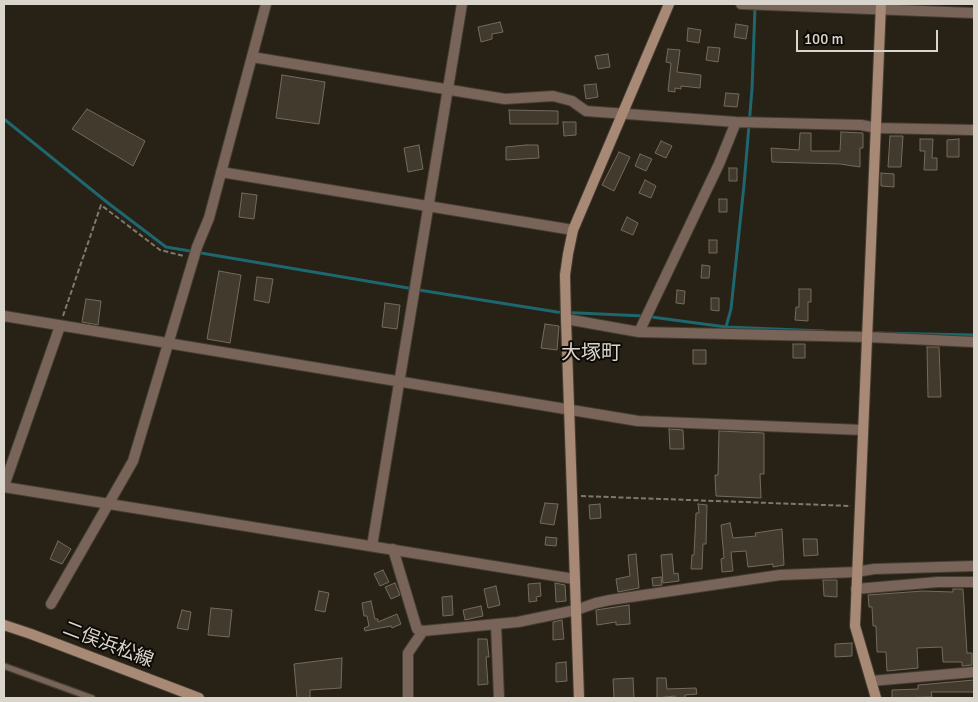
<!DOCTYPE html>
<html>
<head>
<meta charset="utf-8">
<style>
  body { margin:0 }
  #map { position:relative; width:978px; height:702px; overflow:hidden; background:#282115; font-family:Signika,sans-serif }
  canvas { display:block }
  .frame { position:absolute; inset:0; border:5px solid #d9d4cc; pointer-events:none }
  .scale { position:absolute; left:796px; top:30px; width:142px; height:22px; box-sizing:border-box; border:2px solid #d9d4cc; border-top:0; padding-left:6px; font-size:15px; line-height:18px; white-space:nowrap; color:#d9d4cc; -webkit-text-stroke:4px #0e0b06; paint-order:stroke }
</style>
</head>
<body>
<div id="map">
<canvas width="978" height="702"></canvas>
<div class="frame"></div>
<div class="scale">100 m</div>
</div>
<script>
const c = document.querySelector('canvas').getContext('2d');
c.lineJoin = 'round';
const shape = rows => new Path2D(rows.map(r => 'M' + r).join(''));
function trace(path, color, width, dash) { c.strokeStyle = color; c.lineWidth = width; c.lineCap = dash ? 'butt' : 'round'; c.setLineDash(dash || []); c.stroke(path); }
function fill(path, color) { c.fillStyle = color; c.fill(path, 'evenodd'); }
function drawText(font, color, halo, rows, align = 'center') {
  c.font = font + ' Signika,"Noto Sans JP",sans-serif'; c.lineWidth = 4; c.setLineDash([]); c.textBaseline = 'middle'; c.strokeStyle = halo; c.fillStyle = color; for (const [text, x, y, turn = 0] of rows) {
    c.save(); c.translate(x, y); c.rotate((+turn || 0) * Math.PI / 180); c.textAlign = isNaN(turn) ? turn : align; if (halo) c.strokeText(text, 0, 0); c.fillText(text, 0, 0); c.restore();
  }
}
const stream = shape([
  [4,119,108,203,166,247,190,251],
  [201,253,408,288],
  [419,290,557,312,644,316,726,327,824,331],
  [726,327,731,309,744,185,752,89,755,7],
  [877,333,974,335]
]);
const building = shape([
  [500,22,503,32,492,34,492,39,481,42,478,27,500,22],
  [736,24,748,26,746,39,734,37,736,24],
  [688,28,701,30,699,43,687,41,688,28],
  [708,47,720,48,718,62,706,60,708,47],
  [668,49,680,50,677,72,701,75,700,88,681,86,681,89,675,88,675,92,668,91,671,63,666,62,668,49],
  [608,54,610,67,598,69,595,56,608,54],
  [282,75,325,82,319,124,276,118,282,75],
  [596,84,598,97,586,99,584,85,596,84],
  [726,93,739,94,737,107,724,106,726,93],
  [87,109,145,141,133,166,72,129,87,109],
  [509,110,558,111,558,124,510,124,509,110],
  [563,122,576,122,576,135,564,136,563,122],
  [841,132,863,133,863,148,860,148,860,167,840,164,772,162,771,148,799,150,800,133,811,133,811,151,840,151,841,132],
  [890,136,903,136,901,167,888,167,890,136],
  [920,139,933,139,932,158,937,158,937,170,924,170,925,151,920,151,920,139],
  [959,139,959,157,947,157,947,140,959,139],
  [661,141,672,146,666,158,655,153,661,141],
  [419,145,423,169,408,172,404,148,419,145],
  [526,145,538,145,539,158,506,160,506,147,526,145],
  [619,152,630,157,614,191,602,185,619,152],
  [640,154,652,159,646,171,635,166,640,154],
  [729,168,737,168,737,181,729,181,729,168],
  [881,173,894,174,894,187,881,186,881,173],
  [645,180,656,186,651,198,639,193,645,180],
  [242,193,257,195,254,219,239,217,242,193],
  [719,199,727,199,727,212,719,212,719,199],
  [627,217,638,223,633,235,621,230,627,217],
  [709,240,717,240,717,253,709,253,709,240],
  [702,265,710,266,709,278,701,278,702,265],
  [219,271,241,275,230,343,207,339,219,271],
  [257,277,273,279,269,303,254,300,257,277],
  [799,289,811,289,811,302,808,302,808,321,795,320,796,307,799,307,799,289],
  [677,290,685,291,684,304,676,303,677,290],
  [711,298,719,298,719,311,711,310,711,298],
  [86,299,101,301,98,325,82,322,86,299],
  [385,303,400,305,397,329,382,327,385,303],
  [545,324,559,326,557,350,541,348,545,324],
  [793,344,805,344,805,358,793,358,793,344],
  [927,347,939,347,941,397,928,397,927,347],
  [693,350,706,350,706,364,693,364,693,350],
  [669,429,683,430,684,449,670,449,669,429],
  [719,431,764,433,764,474,760,474,761,498,716,496,715,475,718,475,719,431],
  [545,503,558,504,554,525,540,523,545,503],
  [600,504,601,518,590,519,589,505,600,504],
  [698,504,707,505,706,544,703,544,702,569,691,569,692,555,694,555,696,513,699,513,698,504],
  [730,523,733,538,756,536,755,533,782,529,784,565,773,567,773,564,748,567,746,551,731,552,733,571,722,572,721,559,724,558,721,525,730,523],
  [546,537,557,538,556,546,545,545,546,537],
  [803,539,817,539,818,555,804,556,803,539],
  [58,541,71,549,62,564,50,559,58,541],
  [636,554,639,588,618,592,616,579,630,576,628,555,636,554],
  [672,554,674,574,678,573,679,581,663,583,661,555,672,554],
  [383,570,389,582,380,586,374,574,383,570],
  [661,577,662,585,653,586,652,578,661,577],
  [823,580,837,580,837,597,824,596,823,580],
  [395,583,400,595,391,599,385,587,395,583],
  [540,583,541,596,536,597,537,601,529,602,528,584,540,583],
  [555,583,565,585,566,601,556,602,555,583],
  [496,586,500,605,488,608,484,589,496,586],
  [953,589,963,589,967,653,972,653,972,665,962,666,962,662,943,662,942,647,917,648,918,668,887,671,886,652,877,652,876,626,873,626,872,607,869,607,868,595,923,591,953,592,953,589],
  [319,591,329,593,325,612,315,610,319,591],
  [452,596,453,615,443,616,442,597,452,596],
  [371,601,375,619,378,619,378,622,397,614,401,624,392,628,391,626,365,631,364,628,369,626,367,616,364,616,362,603,371,601],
  [629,605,630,624,616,625,616,622,597,625,596,610,629,605],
  [481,606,483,616,465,620,463,610,481,606],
  [211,608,232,610,229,637,208,635,211,608],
  [182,610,191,612,188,630,177,628,182,610],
  [562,620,564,639,553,640,553,622,562,620],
  [478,639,487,639,489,657,486,657,488,684,478,685,478,639],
  [852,643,852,656,835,657,835,644,852,643],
  [342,658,341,688,310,690,310,698,297,698,294,664,342,658],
  [566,662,567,681,556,682,556,663,566,662],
  [633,678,634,698,614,698,613,679,633,678],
  [657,678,666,678,667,689,696,688,697,694,685,695,685,698,675,698,675,696,657,698,657,678],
  [974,680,974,692,931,692,932,697,892,698,892,690,918,689,918,685,974,680]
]);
const path = shape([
  [63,316,101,205,160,250,184,256],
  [581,496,851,506]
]);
const lane = shape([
  [4,666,92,698]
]);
const street = shape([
  [741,4,974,13],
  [252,57,505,99,553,96,572,101,586,111,736,122,861,125,877,128,974,130],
  [221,172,573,230],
  [4,316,638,421,863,430],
  [566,319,639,332,867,337,974,342],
  [639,332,719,164,736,122],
  [4,486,60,326],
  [4,487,574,579],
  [372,546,462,4],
  [393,549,417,629,423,631,518,622,576,610,596,603,610,600,780,575,856,572,874,569,974,566],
  [856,589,938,582,974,582],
  [51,604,133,461,197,247,209,218,266,4],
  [496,624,499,698],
  [871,681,974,672],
  [408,698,408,653,423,631]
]);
const secondary = shape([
  [4,625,31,634,199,698],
  [579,698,566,319,565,275,568,254,573,230,669,4],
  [876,698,855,626,881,4]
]);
const streetNames = [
  ["二俣浜松線",108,645,21]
];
const neighbourhoodNames = [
  ["大塚町",591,354]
];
trace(stream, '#1e676e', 3);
fill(building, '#423a2d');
trace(building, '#736b5d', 1);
trace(lane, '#443e32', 8);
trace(street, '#443e32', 12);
trace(secondary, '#443e32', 12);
trace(path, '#7e786e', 2, [5, 2.5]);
trace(lane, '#786458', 5.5);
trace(street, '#786458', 10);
trace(secondary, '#a88975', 10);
drawText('19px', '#d9d4cc', '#0e0b06', streetNames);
drawText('20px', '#d9d4cc', '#0e0b06', neighbourhoodNames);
</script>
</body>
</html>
